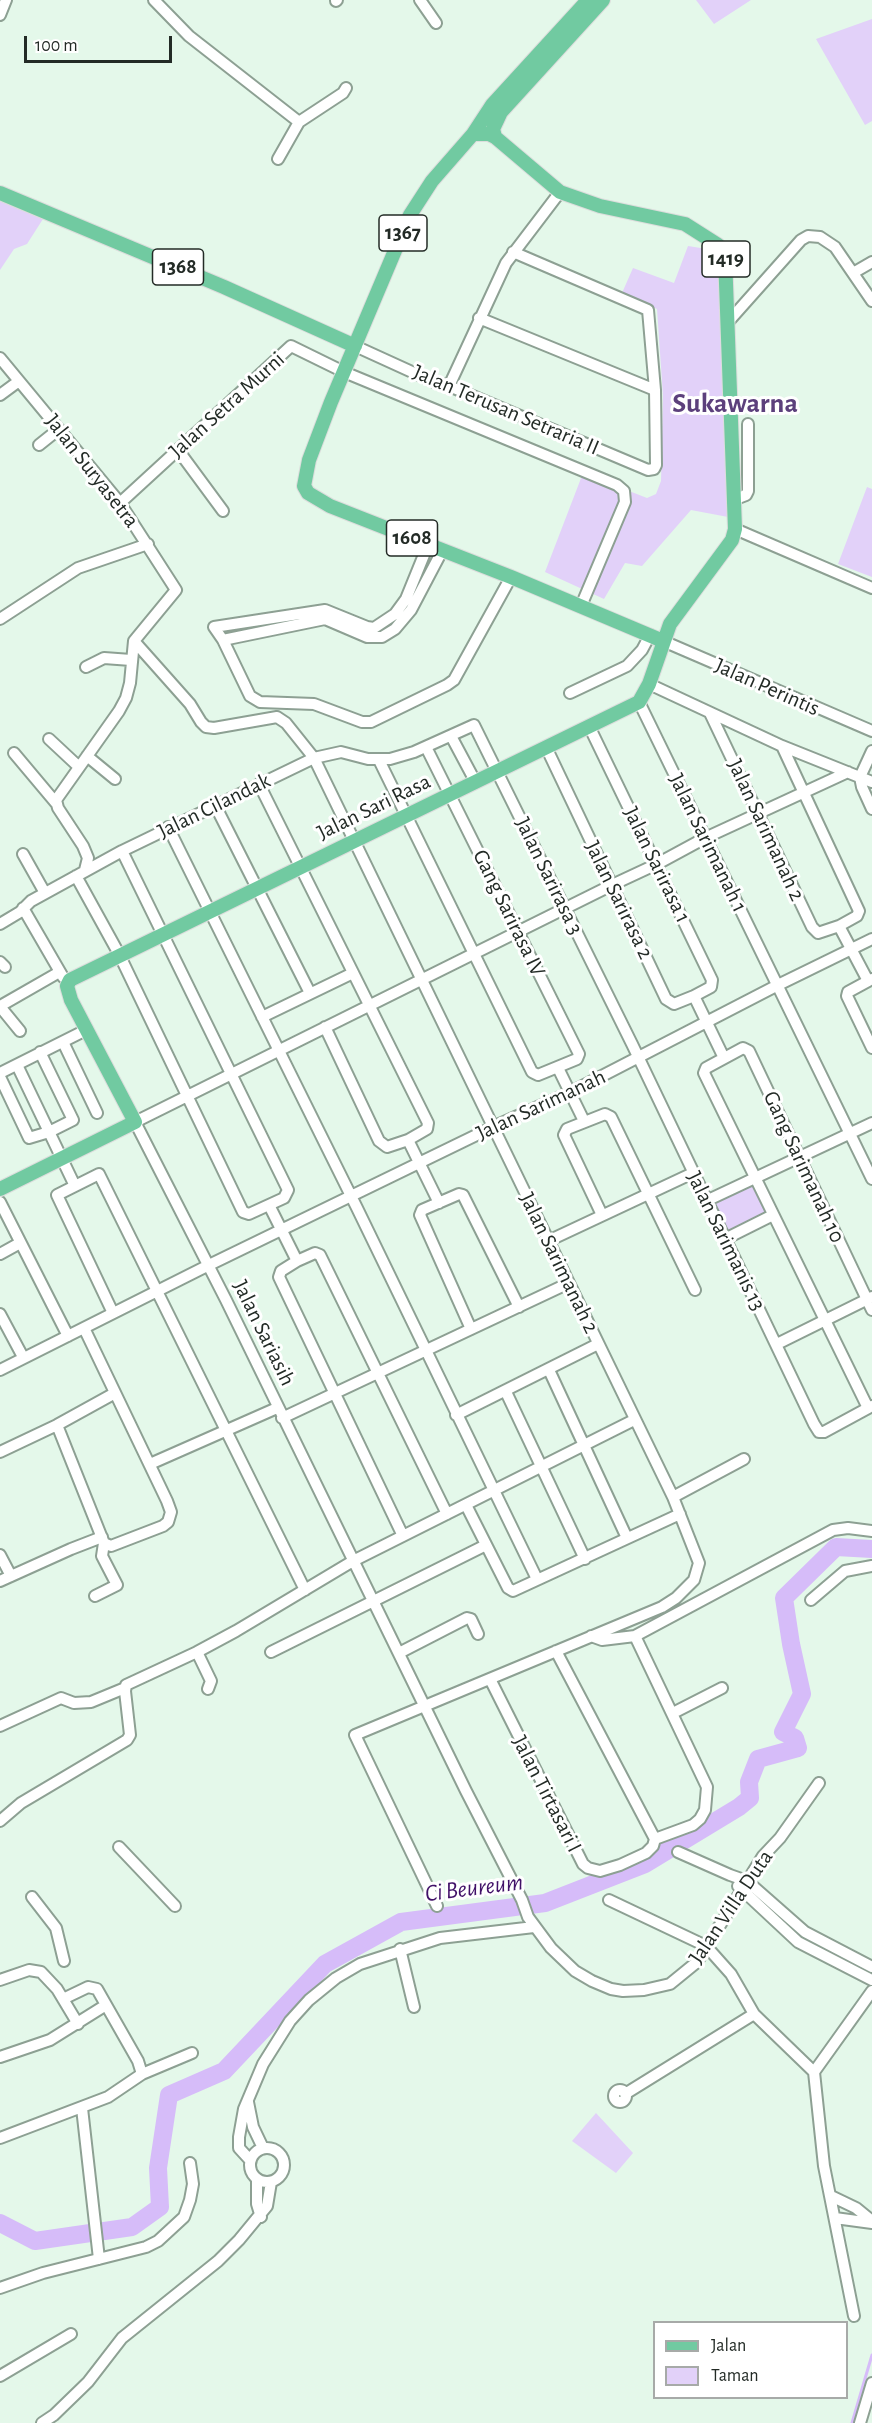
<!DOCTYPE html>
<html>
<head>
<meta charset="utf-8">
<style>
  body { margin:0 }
  #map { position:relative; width:872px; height:2423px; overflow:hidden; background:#e4f8ea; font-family:"Alegreya Sans",sans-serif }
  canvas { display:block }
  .legend { position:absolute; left:653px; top:2321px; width:195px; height:78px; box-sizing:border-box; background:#fff; border:2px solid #a7aaa8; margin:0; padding:8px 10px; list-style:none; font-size:18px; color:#232b26 }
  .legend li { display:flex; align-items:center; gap:12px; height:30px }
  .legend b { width:30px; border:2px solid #a7aaa8 }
  .scale { position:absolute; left:24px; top:36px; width:148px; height:27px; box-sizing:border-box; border:3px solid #232b26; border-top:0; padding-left:8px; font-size:18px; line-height:21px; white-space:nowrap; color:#232b26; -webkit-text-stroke:4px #fff; paint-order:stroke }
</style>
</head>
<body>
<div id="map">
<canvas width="872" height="2423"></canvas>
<ul class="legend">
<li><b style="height:8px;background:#71caa1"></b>Jalan</li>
<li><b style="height:16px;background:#e2d1f9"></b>Taman</li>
</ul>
<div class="scale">100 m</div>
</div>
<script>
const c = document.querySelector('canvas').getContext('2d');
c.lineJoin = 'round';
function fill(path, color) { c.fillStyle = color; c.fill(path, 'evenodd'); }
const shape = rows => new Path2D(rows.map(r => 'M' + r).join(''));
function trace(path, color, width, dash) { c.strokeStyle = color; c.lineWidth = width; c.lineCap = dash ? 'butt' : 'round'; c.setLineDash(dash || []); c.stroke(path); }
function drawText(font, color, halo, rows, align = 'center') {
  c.font = font + ' "Alegreya Sans",sans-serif'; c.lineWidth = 6; c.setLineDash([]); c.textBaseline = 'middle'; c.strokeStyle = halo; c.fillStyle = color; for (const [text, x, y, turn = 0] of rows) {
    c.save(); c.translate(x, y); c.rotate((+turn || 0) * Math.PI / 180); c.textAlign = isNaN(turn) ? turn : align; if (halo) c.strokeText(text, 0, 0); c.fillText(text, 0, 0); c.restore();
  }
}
const green = shape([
  [696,0,751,0,714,24],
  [872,19,872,121,865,125,816,39],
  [0,200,43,219,27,244,14,249,0,270],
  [688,246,707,249,719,277,728,517,691,510,642,566,625,563,604,599,545,572,583,473,647,498,656,494,661,481,663,396,657,309,622,293,633,268,674,283],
  [867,487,872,489,872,577,838,564],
  [754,1183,769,1212,729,1233,714,1203],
  [596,2113,633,2153,616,2173,572,2141]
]);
const stream = shape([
  [852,2423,872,2355]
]);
const river = shape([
  [0,2223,35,2241,132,2227,160,2207,158,2168,169,2095,224,2071,325,1964,401,1922,545,1903,645,1864,739,1807,750,1798,749,1782,758,1759,798,1748,795,1738,783,1732,802,1694,791,1644,784,1598,836,1547,872,1549]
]);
const minor = shape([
  [154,0,189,36,299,122],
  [420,0,436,23],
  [336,1,337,0],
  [0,15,6,0],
  [278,159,299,122,343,93,346,88],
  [853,273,872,262],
  [479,318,655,390],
  [728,322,801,240,808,236,820,237,835,247,872,301],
  [355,346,434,382,449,386,648,470,654,469,656,465,655,390,648,310,513,252],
  [0,358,120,503,176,590,134,641,130,683,126,698,119,711,56,800,58,808,83,846,88,858,85,870],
  [449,386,506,263,560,192],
  [0,395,19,381],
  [39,445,59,429],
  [178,450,223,511],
  [733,500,746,495,748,491,748,424],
  [120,503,291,346,344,372,617,485,624,491,625,502,581,606],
  [735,529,872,588],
  [428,545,406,599,395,614,374,628,367,627,325,610,214,627,223,640,250,696,260,702,314,704,362,722,371,722,447,685,454,680,511,577],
  [0,619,78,568,148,544],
  [223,640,325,619,367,637,382,637,395,629,411,610,442,551],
  [134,641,190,704,201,722,206,727,214,728,277,717,286,723,314,758,673,1497,699,1563,694,1580,676,1598,662,1607,355,1735,437,1906],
  [663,641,872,731],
  [86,667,104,658,131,660],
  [649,684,782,746,872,782],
  [570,693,627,666,642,650,650,635],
  [639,702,872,1179],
  [710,713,812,927,818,933,839,926,868,981],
  [451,736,475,781],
  [49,739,79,767],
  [782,746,859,911,857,916,839,926],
  [546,747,666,999,674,1004,694,996,711,987,712,980,589,726],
  [872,751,860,777,862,787,872,809],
  [14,753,56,803],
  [87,756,115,779],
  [379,760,532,1072,538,1075,577,1059,579,1054,426,747],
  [259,784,428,1123,427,1129,408,1140,387,1147,379,1141,325,1027],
  [215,805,310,993],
  [168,827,357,1208,537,1579],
  [23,854,45,893],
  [76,876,119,954,243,1212,249,1214,284,1198,288,1190,122,851],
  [23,908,63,977],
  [0,924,20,912,31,901,122,851,314,758,341,752,368,759,390,759,414,752,474,725,632,1044,814,1424,819,1432,824,1432,872,1406],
  [0,962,5,967],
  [872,979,848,992,847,996,872,1048],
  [694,996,724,1058],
  [262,1017,353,973],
  [20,1031,2,1009,2,1005,56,974],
  [63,1042,97,1113],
  [17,1065,75,1186],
  [558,1068,584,1121],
  [0,1073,86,1030],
  [0,1077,29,1138,49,1132,73,1120,40,1052],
  [408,1140,439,1203],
  [706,1201,872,1123],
  [0,1202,68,1336],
  [269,1205,297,1261],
  [602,1215,564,1135,567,1129,605,1114,611,1117,695,1290],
  [725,1239,773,1215],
  [548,1241,693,1173],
  [0,1254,20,1243],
  [113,1313,57,1195,99,1174,305,1590],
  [0,1314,23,1357],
  [471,1329,420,1215,422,1210,459,1194,463,1195,519,1307],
  [777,1344,872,1297],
  [0,1370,207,1266,493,1127,569,1093,778,985,872,939],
  [549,1370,627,1538],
  [506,1392,585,1559],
  [868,1408,704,1073,706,1068,743,1048,749,1051,872,1310],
  [456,1415,598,1344],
  [282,1418,569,1283],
  [57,1425,104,1543,111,1546,163,1526,168,1522,171,1512,167,1501,84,1328],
  [0,1452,57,1425,115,1393],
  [150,1464,277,1408],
  [673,1497,744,1459],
  [466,1505,508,1588,513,1591,680,1514],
  [403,1536,279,1277,281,1271,297,1261,315,1253,320,1255,447,1514],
  [0,1555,11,1576],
  [0,1581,71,1549,102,1537],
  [95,1596,117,1585,102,1556,104,1543],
  [811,1600,845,1571,872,1566],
  [591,1636,602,1640,635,1636,833,1530,848,1528,872,1531],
  [635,1636,707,1787,705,1810,700,1819,693,1825,655,1839],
  [556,1651,655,1839],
  [271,1652,486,1545],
  [399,1653,467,1618,471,1619,478,1634],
  [490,1679,583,1864,588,1868,600,1871,620,1865,646,1853,653,1846,655,1839],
  [208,1689,211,1681,197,1652,236,1631,353,1561,634,1420],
  [673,1713,722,1688],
  [0,1726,61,1698,74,1703,91,1702,125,1688],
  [819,1783,780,1838,763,1856,697,1962,670,1984,644,1990,623,1991,611,1989,592,1981,575,1971,551,1948,528,1917,522,1900,466,1791,226,1300,135,1122,612,885,657,864,705,838,848,772],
  [0,1821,21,1803,127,1740,130,1735,125,1691,126,1685,197,1652],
  [119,1847,175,1906],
  [678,1852,730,1875,747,1881,805,1932,872,1967],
  [738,1886,798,1942,872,1980],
  [32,1897,56,1928,64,1961],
  [609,1900,706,1946,731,1974,754,2014,814,2072,824,2166,854,2316],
  [400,1949,414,2007],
  [0,1980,29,1970,41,1972,57,1989,78,2024],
  [63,1999,88,1987,97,1989,138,2061,142,2074],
  [0,2057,50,2040,106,2005],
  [814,2072,872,1991],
  '614 2096a6 6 0 1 1 12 0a6 6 0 1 1-12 0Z',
  [625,2094,754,2014],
  [248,2102,253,2127,263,2148],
  [82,2108,99,2259],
  [0,2138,108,2097,142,2074,192,2053],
  '250 2165a17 17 0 1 1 34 0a17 17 0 1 1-34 0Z',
  [250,2160,239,2148,239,2137,244,2109,263,2064,290,2021,309,2000,336,1978,360,1964,440,1938,534,1927],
  [257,2180,257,2204,261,2217],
  [831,2196,856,2208,872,2221],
  [835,2218,872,2223],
  [0,2288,43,2273,146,2247,158,2241,184,2217,190,2200,193,2184,190,2163],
  [0,2376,71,2334],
  [42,2423,54,2415,88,2382,122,2338,218,2261,239,2240,267,2206,271,2182],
  [860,2423,872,2383]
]);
const major = shape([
  [588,0,492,105,473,134,432,181,410,215,331,402,309,460,304,486,308,493,330,506,511,577,663,641],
  [495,137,493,129,501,112,603,0],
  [0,193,224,287,355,346],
  [0,1189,135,1122,71,1000,67,986,70,980,639,702,649,684,670,624,732,540,735,529,725,256,718,245,685,224,600,206,560,192,495,137,489,134,473,134]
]);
const shields = [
  [403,233,48],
  [726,259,48],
  [178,267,51],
  [412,538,51]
];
const shieldNames = [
  ["1367",403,233],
  ["1419",726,259],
  ["1368",178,267],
  ["1608",412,538]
];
const streetNames = [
  ["Jalan Setra Murni",227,405,-42],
  ["Jalan Terusan Setraria II",506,410,23],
  ["Jalan Suryasetra",92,471,52],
  ["Jalan Perintis",767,687,24],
  ["Jalan Cilandak",214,806,-26],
  ["Jalan Sari Rasa",374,807,-26],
  ["Jalan Sarimanah 2",766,830,65],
  ["Jalan Sarimanah 1",708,843,64],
  ["Jalan Sarirasa 1",657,865,64],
  ["Jalan Sarirasa 3",549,876,64],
  ["Jalan Sarirasa 2",619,900,64],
  ["Gang Sarirasa IV",509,913,64],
  ["Jalan Sarimanah",541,1105,-25],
  ["Gang Sarimanah 10",804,1167,65],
  ["Jalan Sarimanis 13",726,1241,64],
  ["Jalan Sarimanah 2",559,1263,64],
  ["Jalan Sariasih",264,1333,64],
  ["Jalan Tirtasari I",547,1794,63],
  ["Jalan Villa Duta",731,1907,-56]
];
const waterNames = [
  ["Ci Beureum",474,1888,-7]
];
const districtNames = [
  ["Sukawarna",735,404]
];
fill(green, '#e2d1f9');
trace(stream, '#d6bcf9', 3);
trace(river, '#d6bcf9', 18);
trace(minor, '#8da093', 14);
trace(major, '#dcdddc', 16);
trace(minor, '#fff', 10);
trace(major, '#71caa1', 14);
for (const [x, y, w] of shields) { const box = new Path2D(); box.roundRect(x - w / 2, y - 18, w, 36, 4.5); c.fillStyle = '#fff'; c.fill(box); trace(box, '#232b26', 1.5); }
drawText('bold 21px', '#232b26', null, shieldNames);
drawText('22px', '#232b26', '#fff', streetNames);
drawText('italic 24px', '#411168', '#fff', waterNames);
drawText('bold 28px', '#5c407c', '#fff', districtNames);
</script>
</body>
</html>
